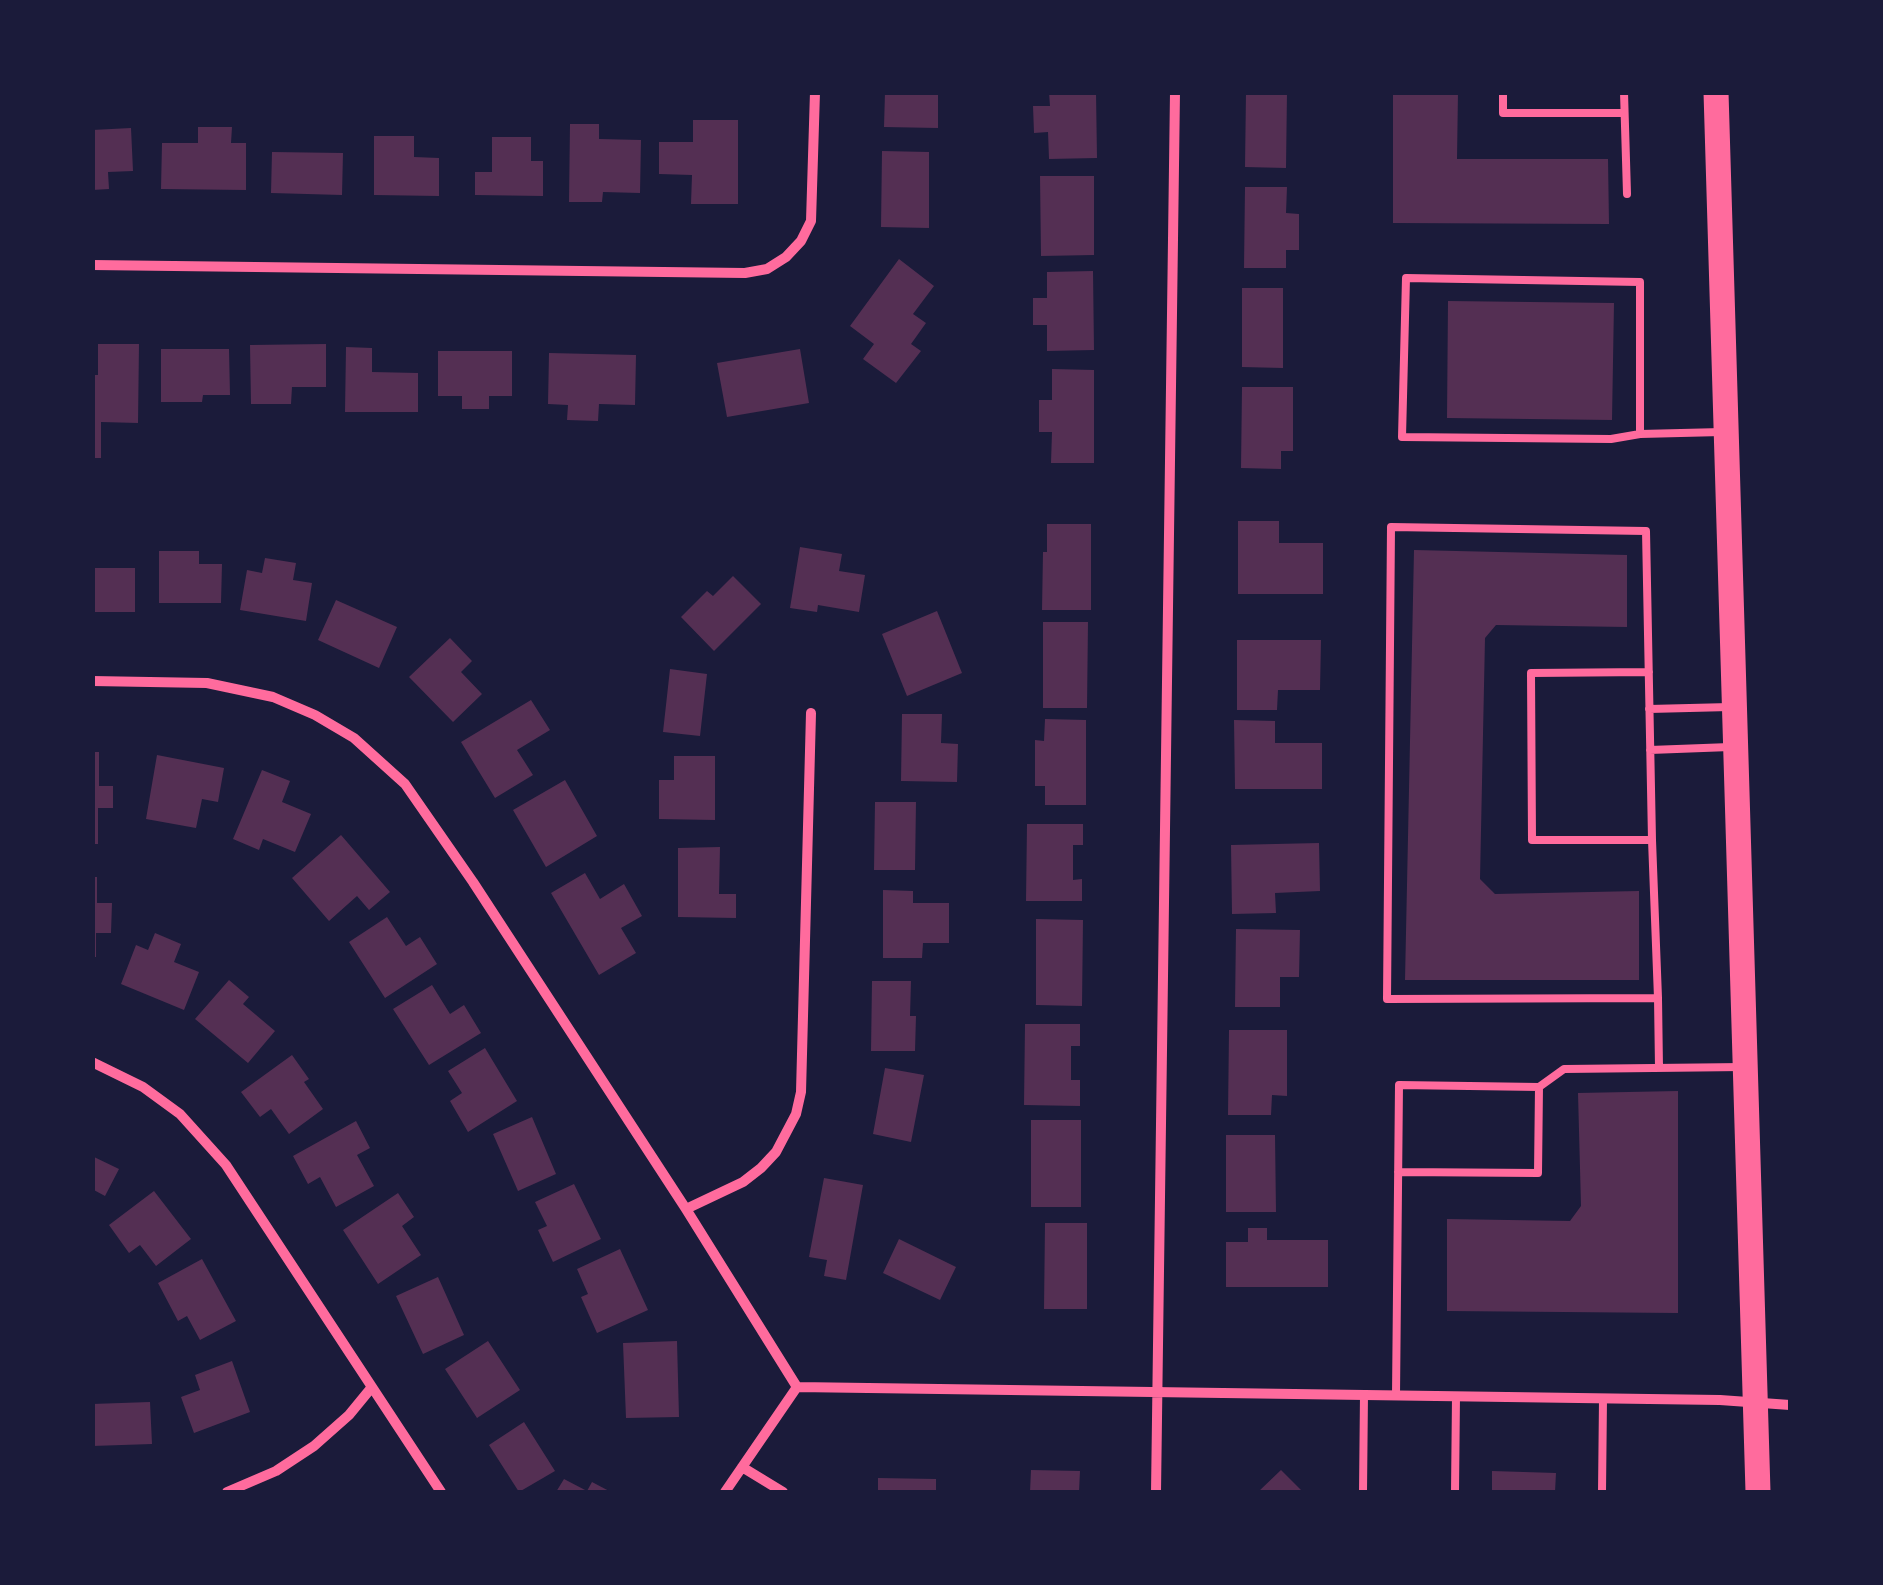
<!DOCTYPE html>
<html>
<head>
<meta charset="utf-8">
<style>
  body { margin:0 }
  #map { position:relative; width:1883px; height:1585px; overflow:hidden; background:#1b1b3a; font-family:Cabin,sans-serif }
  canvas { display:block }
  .frame { position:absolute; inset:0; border:95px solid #1b1b3a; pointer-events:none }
</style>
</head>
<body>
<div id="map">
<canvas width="1883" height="1585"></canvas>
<div class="frame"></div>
</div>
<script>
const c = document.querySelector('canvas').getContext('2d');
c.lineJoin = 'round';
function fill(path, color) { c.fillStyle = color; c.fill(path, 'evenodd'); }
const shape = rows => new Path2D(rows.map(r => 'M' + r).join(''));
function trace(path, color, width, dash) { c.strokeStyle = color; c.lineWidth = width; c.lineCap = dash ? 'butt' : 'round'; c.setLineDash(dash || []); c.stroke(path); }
const building = shape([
  [885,92,938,92,938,128,884,127],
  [1049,92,1096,92,1097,158,1049,159,1048,132,1034,133,1033,106,1050,106],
  [1246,92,1287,92,1286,168,1245,167],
  [1393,92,1458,92,1457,159,1608,159,1609,224,1393,223],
  [693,120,738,120,738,204,691,204,692,175,659,174,659,142,693,142],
  [570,124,599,124,599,139,641,140,640,193,603,192,602,202,569,202],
  [198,127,232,127,231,143,246,143,246,190,161,189,162,143,198,143],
  [131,128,133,171,108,172,109,189,92,190,92,130],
  [374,136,414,136,414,157,439,158,439,196,374,195],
  [492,137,531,137,531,161,543,161,543,196,475,195,475,172,492,172],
  [882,151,929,152,929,228,881,227],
  [272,152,343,153,342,195,271,193],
  [1040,176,1094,176,1094,255,1041,256],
  [1245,187,1287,187,1286,213,1299,214,1299,250,1286,250,1286,268,1244,268],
  [899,259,934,286,913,314,926,323,911,344,921,351,896,383,863,359,874,344,850,326],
  [1093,271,1094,350,1047,351,1047,325,1033,325,1033,298,1047,298,1047,272],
  [1242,288,1283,288,1283,368,1242,367],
  [1448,301,1614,303,1612,420,1447,418],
  [98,344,139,344,138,423,101,422,101,458,92,458,92,375,98,375],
  [326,344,326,387,292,387,291,404,251,404,250,345],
  [346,347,372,348,372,372,418,373,418,412,345,412],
  [161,349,229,349,230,395,203,395,202,402,161,402],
  [800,349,809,403,727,417,717,363],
  [438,351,512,351,512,396,489,396,489,409,462,409,462,396,438,396],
  [549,353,636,355,635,405,599,404,598,421,567,420,568,405,548,404],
  [1052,369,1094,370,1094,463,1051,463,1052,432,1039,432,1039,400,1052,400],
  [1242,387,1293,387,1293,451,1281,451,1281,469,1241,468],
  [1238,521,1279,521,1279,543,1323,543,1323,594,1238,594],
  [1047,524,1091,524,1091,610,1042,610,1043,552,1047,552],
  [800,547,842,554,839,571,865,575,859,612,818,605,817,612,790,608],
  [1414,550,1627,555,1627,627,1496,625,1485,638,1480,879,1495,894,1639,891,1639,980,1405,980],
  [159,551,199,551,199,564,222,564,221,603,159,603],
  [265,558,296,563,293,580,312,583,306,621,240,610,247,570,262,573],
  [92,568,135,568,135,612,92,612],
  [733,576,761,604,714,651,681,617,707,591,713,596],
  [336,600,397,627,379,668,318,640],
  [937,611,962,673,907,696,882,634],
  [1043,622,1088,622,1087,708,1043,708],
  [450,638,472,661,461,672,482,694,453,722,409,677],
  [1237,640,1321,640,1320,690,1278,690,1277,710,1237,710],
  [670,669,707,674,700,736,663,732],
  [531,700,550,730,517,750,533,775,495,798,461,742],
  [902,714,942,714,941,743,958,744,957,782,901,781],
  [1045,719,1086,720,1086,805,1045,805,1045,786,1035,786,1035,740,1044,741],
  [1234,720,1275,721,1275,743,1322,743,1322,789,1235,789],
  [92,752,99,752,99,786,113,786,113,808,98,808,98,844,92,844],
  [157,755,224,768,218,802,202,799,196,828,146,819],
  [674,756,715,756,715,820,659,819,659,780,674,780],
  [262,770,290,781,282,802,311,814,295,852,263,839,259,850,233,839],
  [565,780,597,836,546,867,513,810],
  [875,802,916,802,915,870,874,870],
  [1027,824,1083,824,1083,845,1073,845,1073,880,1082,879,1082,901,1026,901],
  [341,835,390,892,369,910,357,896,329,921,292,878],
  [1319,843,1320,891,1275,893,1276,913,1232,914,1231,845],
  [720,847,719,894,736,894,736,918,678,917,678,848],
  [585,873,600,899,624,884,642,916,621,928,636,953,599,975,551,893],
  [92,877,97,877,97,903,112,903,111,933,96,933,96,957,92,957],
  [883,890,913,891,913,903,949,903,949,943,923,943,922,958,883,958],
  [387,917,406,946,420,937,437,964,385,998,349,942],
  [1036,919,1083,920,1082,1006,1036,1005],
  [1236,929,1300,930,1299,977,1280,977,1280,1007,1235,1007],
  [155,933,181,944,174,962,199,972,184,1010,121,984,136,945,148,950],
  [229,980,249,997,243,1004,275,1031,248,1063,195,1019],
  [872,981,911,981,910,1016,916,1016,915,1051,871,1051],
  [432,985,450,1014,464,1005,481,1033,429,1065,393,1009],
  [1025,1024,1080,1024,1080,1046,1071,1046,1071,1080,1080,1080,1080,1106,1024,1105],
  [1229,1030,1287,1030,1287,1096,1272,1095,1271,1115,1228,1115],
  [485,1048,517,1101,468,1132,450,1101,462,1093,448,1071],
  [292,1055,309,1079,304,1082,323,1109,289,1134,271,1109,260,1117,241,1092],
  [885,1068,924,1075,911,1142,873,1134],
  [1678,1091,1678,1313,1447,1311,1447,1219,1570,1221,1581,1206,1578,1093],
  [532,1117,556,1174,518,1191,493,1134],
  [1031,1120,1081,1120,1081,1207,1031,1207],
  [356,1121,370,1148,357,1155,374,1186,336,1207,320,1177,308,1184,293,1156],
  [1226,1135,1275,1135,1276,1212,1226,1212],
  [92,1156,119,1169,105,1196,92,1189],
  [824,1178,863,1185,846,1280,824,1276,827,1260,809,1257],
  [574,1184,601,1239,553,1262,538,1230,547,1226,535,1202],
  [154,1191,191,1239,156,1266,140,1245,129,1253,109,1225],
  [398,1193,414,1217,402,1226,421,1255,378,1284,343,1230],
  [1045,1223,1087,1223,1087,1309,1044,1309],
  [1248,1228,1267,1228,1267,1240,1328,1240,1328,1287,1226,1287,1226,1242,1248,1242],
  [899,1239,956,1267,940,1300,883,1273],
  [620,1249,648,1310,597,1333,581,1297,588,1294,577,1269],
  [202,1259,236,1321,200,1340,187,1316,178,1321,158,1283],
  [438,1277,464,1335,423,1354,396,1296],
  [488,1341,520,1390,477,1418,445,1369],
  [677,1341,679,1417,626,1418,623,1343],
  [232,1361,250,1412,194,1433,181,1397,200,1390,195,1375],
  [150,1402,152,1444,92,1446,92,1404],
  [524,1422,555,1471,519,1492,489,1445],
  [1031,1470,1080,1471,1079,1492,1030,1492],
  [1281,1470,1303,1492,1258,1492],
  [1492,1471,1556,1473,1555,1492,1492,1492],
  [878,1478,936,1479,936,1492,878,1492],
  [564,1479,587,1491,592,1482,611,1492,556,1492]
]);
const service = shape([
  [1503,92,1503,113,1624,113],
  [1624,92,1627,194],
  [1640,434,1640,282,1406,278,1402,437,1611,439,1640,434,1722,432],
  [1649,672,1531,673,1532,840,1652,840],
  [1649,709,1730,707],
  [1650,750,1730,747],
  [1658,998,1387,999,1391,527,1646,531,1652,840,1658,998,1659,1068],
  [1398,1172,1538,1173,1539,1087],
  [1396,1395,1399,1085,1539,1087,1564,1069,1743,1067],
  [1363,1492,1364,1394],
  [1455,1492,1456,1396],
  [1602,1492,1603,1399]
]);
const minor = shape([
  [92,265,745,273,767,269,786,257,801,241,811,221,815,92],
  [92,681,207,683,273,697,315,715,354,738,405,784,473,882,686,1209,797,1387],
  [92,1062,143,1087,180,1114,226,1165,441,1492],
  [686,1209,743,1182,761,1168,776,1152,796,1114,801,1092,811,713],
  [797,1387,1720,1400,1790,1405],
  [742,1467,783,1492],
  [227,1492,276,1471,314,1446,349,1415,372,1387],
  [725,1492,797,1387],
  [1156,1492,1175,92]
]);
const primary = shape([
  [1716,92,1758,1492]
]);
fill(building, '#542f53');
trace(service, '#ff6b9d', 8);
trace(minor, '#ff6b9d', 10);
trace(primary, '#ff6b9d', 25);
</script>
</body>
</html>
